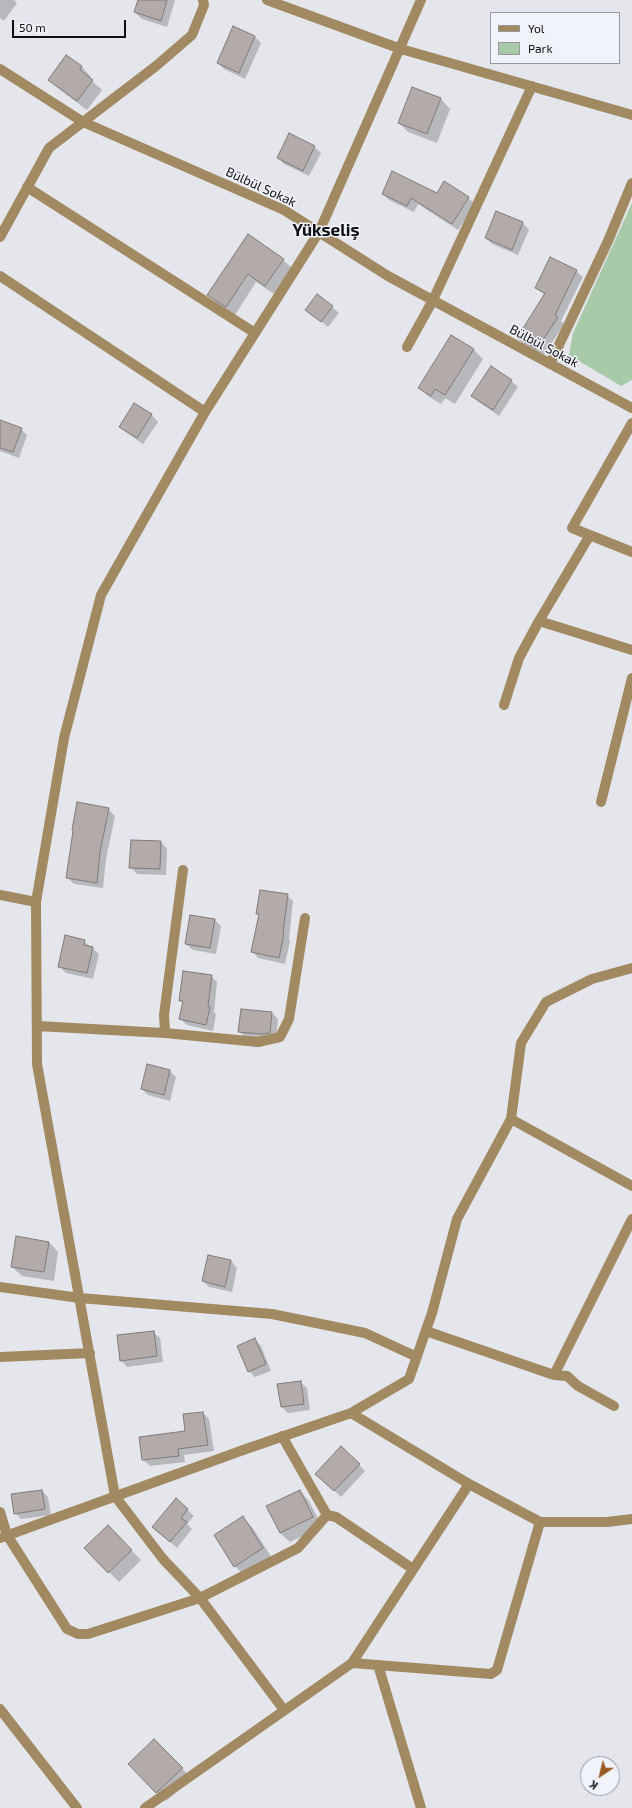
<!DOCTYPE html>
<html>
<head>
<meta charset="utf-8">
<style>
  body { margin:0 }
  #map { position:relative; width:632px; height:1808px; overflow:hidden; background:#e4e6ec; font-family:"Exo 2",sans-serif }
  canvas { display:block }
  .legend { position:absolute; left:490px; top:12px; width:130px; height:52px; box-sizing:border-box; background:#f1f3fa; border:1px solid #96989d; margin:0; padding:5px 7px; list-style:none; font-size:12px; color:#0e0f11 }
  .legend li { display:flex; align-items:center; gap:8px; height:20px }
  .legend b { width:20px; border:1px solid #96989d }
  .north { position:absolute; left:580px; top:1756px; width:40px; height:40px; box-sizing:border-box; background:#f1f3fa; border:1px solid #96989d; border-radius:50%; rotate:215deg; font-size:11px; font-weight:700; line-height:16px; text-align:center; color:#0e0f11 }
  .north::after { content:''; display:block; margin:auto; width:14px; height:18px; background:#995922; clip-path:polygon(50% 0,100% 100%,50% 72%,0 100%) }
  .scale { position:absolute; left:12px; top:20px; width:114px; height:18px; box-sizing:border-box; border:2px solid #0e0f11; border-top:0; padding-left:5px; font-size:12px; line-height:14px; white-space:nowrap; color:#0e0f11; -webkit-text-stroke:3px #f1f3fa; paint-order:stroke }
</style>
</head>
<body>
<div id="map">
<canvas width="632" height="1808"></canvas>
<ul class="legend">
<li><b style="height:5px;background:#a18a61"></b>Yol</li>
<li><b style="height:11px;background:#a9caa9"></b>Park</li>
</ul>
<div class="north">K</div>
<div class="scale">50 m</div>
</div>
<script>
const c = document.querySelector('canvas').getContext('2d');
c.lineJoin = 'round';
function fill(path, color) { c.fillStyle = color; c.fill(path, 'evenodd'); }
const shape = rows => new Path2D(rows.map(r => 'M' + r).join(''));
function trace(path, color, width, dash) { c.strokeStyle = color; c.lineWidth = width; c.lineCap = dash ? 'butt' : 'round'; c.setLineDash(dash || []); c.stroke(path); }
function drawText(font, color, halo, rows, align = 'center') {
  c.font = font + ' "Exo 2",sans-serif'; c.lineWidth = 3; c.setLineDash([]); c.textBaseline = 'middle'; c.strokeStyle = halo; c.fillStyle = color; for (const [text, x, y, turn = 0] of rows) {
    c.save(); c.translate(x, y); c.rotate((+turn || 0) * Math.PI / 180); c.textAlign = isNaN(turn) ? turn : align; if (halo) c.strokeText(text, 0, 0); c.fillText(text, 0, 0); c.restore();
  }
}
const green = shape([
  [632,203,632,380,621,386,569,355,573,333]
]);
const shadow = shape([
  [0,0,14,0,17,3,4,21,0,18],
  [139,0,175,0,167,27,142,19,135,12],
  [255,37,261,43,245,79,224,69,218,63],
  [66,56,82,67,91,77,90,79,102,90,87,110,59,89,49,79],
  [412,88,441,99,450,109,437,143,408,132,399,123],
  [314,147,321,153,309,176,284,164,278,157],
  [383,194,438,194,468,198,475,204,458,230,418,204,414,212,389,200],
  [497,212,523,223,529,230,518,255,492,244,486,238],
  [248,235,283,260,292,268,274,294,256,282,235,315,217,303,208,295],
  [576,271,583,277,561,321,564,324,544,355,524,344,518,338,545,295,536,288],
  [317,295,339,313,328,327,306,309],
  [452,336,474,350,483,359,455,404,445,398,441,404,429,397,420,388],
  [491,368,511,381,518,387,499,416,479,402,473,396],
  [135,404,152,415,158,422,143,444,127,433,120,427],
  [0,421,21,429,27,435,19,458,0,451],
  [108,809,115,816,106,859,103,888,74,884,68,878],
  [161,842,167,849,166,875,137,874,130,867],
  [287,895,293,901,289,939,290,941,285,964,258,958,252,951,259,915,258,913],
  [215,920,221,926,216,954,193,950,186,944],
  [84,941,99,954,93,979,66,973,59,966],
  [211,976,217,982,214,1012,216,1014,213,1031,187,1025,180,1019,184,1003,181,1000],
  [272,1013,278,1019,276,1039,246,1038,240,1032],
  [170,1071,176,1077,170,1101,148,1095,142,1089],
  [49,1242,58,1252,54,1281,22,1276,12,1267],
  [209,1256,231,1261,237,1268,232,1292,209,1287,203,1281],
  [153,1332,160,1338,163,1362,127,1367,121,1360],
  [254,1339,261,1346,271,1371,255,1377,249,1371],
  [300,1382,307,1388,310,1410,288,1413,282,1407],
  [203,1413,209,1419,214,1451,184,1455,185,1462,150,1466,143,1460,140,1438,186,1432],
  [359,1465,365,1471,341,1497,323,1480],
  [42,1491,48,1497,51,1515,21,1519,15,1513,12,1495],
  [300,1491,309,1501,322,1527,290,1542,280,1533],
  [176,1500,194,1516,187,1524,192,1529,177,1548,153,1527],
  [242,1517,252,1527,272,1558,245,1576,235,1566],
  [107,1526,141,1560,119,1582,85,1548],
  [164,1749,192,1779,166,1801,156,1792]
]);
const building = shape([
  [138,0,167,0,161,21,134,12,138,0],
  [233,26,255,36,239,73,217,63,233,26],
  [66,55,82,66,80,70,93,80,77,101,48,80,66,55],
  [412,87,441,98,427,134,398,123,412,87],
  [289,133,315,146,303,171,277,158,289,133],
  [392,171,437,193,444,181,469,197,452,224,411,198,407,206,382,194,392,171],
  [496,211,523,222,512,250,485,238,496,211],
  [248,234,284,259,265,286,248,274,226,307,207,295,248,234],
  [550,257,577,270,555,315,558,317,537,349,517,338,545,293,535,288,550,257],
  [317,294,333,306,321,322,305,310,317,294],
  [451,335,474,349,445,395,435,389,431,396,418,388,451,335],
  [491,366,512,380,493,410,471,396,491,366],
  [134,403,152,414,137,438,119,427,134,403],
  [0,420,22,428,13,452,0,448,0,420],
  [77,802,109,808,100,852,97,883,66,878,73,831,72,830,77,802],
  [131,840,161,841,160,869,129,868,131,840],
  [260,890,288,894,283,933,284,934,279,958,251,952,259,914,256,914,260,890],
  [190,915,215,919,210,948,185,944,190,915],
  [65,935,85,940,84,945,93,947,87,973,58,967,65,935],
  [183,971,212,975,208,1006,210,1007,206,1025,179,1019,183,1001,179,1001,183,971],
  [241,1009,272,1012,270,1033,262,1034,238,1032,241,1009],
  [147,1064,170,1070,164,1095,141,1089,147,1064],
  [16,1236,49,1242,44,1272,11,1267,16,1236],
  [208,1255,231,1260,225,1287,202,1281,208,1255],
  [154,1331,157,1356,120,1361,117,1335,154,1331],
  [255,1338,266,1364,248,1372,237,1346,255,1338],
  [301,1381,304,1404,281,1407,277,1384,301,1381],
  [203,1412,208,1445,178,1449,179,1456,142,1460,139,1437,185,1431,183,1414,203,1412],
  [341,1446,360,1464,334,1491,315,1474,341,1446],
  [42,1490,45,1509,14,1514,11,1494,42,1490],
  [300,1490,313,1517,280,1533,266,1506,300,1490],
  [176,1498,188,1509,181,1518,187,1522,170,1542,152,1527,176,1498],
  [243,1516,263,1548,234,1567,214,1535,243,1516],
  [108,1525,132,1550,108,1573,84,1548,108,1525],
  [154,1739,183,1768,156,1793,128,1764,154,1739]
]);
const minor = shape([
  [267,0,401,49,632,115],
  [0,69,83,122,284,210,388,276,632,408],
  [27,187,255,333],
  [0,237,49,148,156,66,192,35,204,5,203,0],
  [0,276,205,412],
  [407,347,433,300,532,86],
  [550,364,608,241,632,183],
  [632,423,572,528,632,552],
  [539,621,632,650],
  [504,705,519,658,539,621,590,535],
  [601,802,632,678],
  [0,895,36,902],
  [37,1026,165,1033,258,1042,280,1037,289,1019,305,918],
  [165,1033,164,1015,183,870],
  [511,1119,632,1186],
  [0,1287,80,1298,272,1314,365,1333,417,1357],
  [426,1331,554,1375,632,1219],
  [0,1357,90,1353],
  [554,1375,567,1376,578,1386,614,1406],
  [351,1413,469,1484,540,1522,607,1522,632,1519],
  [282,1436,327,1515,336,1517,413,1569],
  [0,1512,7,1535,67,1629,78,1634,88,1634,200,1598,298,1548,327,1515],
  [0,1538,246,1449,351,1413,409,1379,432,1313,457,1219,511,1119,521,1043,546,1002,592,979,632,968],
  [352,1663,491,1674,497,1670,540,1522],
  [378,1665,421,1808],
  [0,1709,77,1808],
  [284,1710,200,1598,163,1559,115,1496,37,1064,36,902,64,738,101,595,205,412,319,232,421,0],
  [145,1808,352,1663,469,1484]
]);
const streetNames = [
  ["Bülbül Sokak",261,187,25],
  ["Bülbül Sokak",544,346,28]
];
const districtNames = [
  ["Yükseliş",326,230]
];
fill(green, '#a9caa9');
fill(shadow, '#0003');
fill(building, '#b3abaa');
trace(building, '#807978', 1);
trace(minor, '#a18a61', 10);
drawText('13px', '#0e0f11', '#f1f3fa', streetNames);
drawText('bold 17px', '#0e0f11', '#f1f3fa', districtNames);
</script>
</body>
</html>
